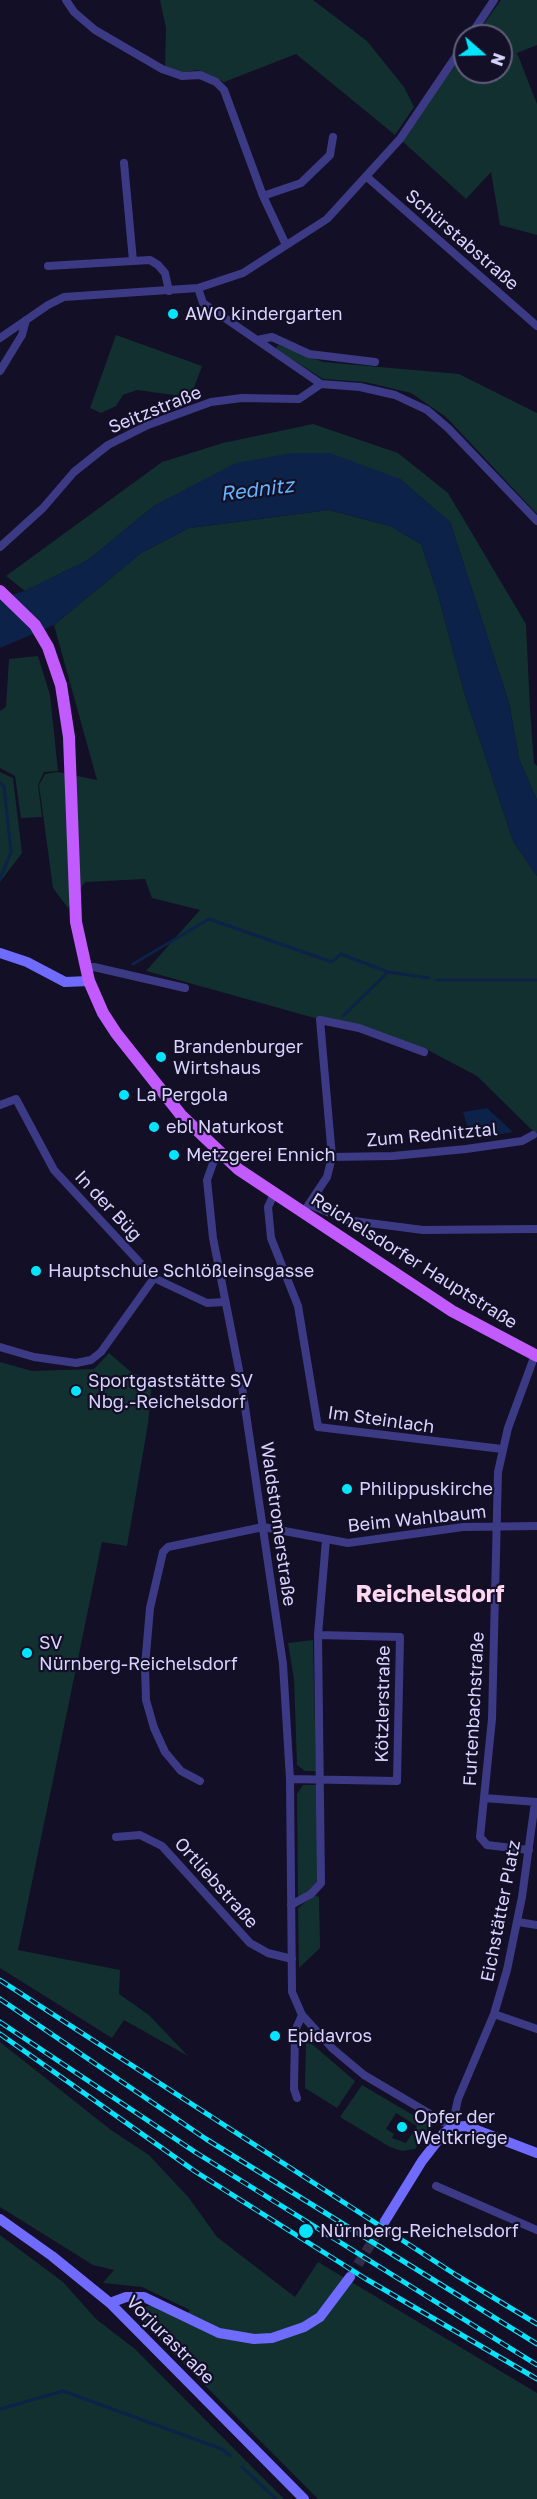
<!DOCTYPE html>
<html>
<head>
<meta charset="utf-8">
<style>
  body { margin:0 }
  #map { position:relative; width:537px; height:2499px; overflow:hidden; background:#130f26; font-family:"Golos Text",sans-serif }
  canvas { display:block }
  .north { position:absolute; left:453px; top:24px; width:60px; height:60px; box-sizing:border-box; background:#130f26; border:2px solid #625e7d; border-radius:50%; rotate:110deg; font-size:16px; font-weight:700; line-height:24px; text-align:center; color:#d9d4ff }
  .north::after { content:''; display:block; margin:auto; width:21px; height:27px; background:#00e5ff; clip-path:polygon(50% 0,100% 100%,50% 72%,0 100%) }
</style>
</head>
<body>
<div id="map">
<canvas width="537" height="2499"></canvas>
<div class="north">N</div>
</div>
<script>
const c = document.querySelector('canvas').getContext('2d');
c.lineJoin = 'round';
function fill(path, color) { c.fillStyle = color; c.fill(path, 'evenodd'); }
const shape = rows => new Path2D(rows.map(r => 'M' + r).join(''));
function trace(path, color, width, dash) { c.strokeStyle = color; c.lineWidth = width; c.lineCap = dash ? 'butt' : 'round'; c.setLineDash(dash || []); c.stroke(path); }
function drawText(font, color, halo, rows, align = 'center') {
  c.font = font + ' "Golos Text",sans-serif'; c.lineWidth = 4.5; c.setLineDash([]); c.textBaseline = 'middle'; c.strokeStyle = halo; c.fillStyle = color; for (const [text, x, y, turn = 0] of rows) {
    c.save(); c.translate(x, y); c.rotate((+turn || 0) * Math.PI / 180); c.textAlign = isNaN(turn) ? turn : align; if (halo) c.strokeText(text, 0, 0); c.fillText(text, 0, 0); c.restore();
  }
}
const green = shape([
  [160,0,313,0,367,41,404,87,414,107,395,135,296,54,224,82,198,70,177,73,165,66,166,28],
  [501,0,537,0,537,45,517,53,537,104,537,235,500,225,491,172,466,199,401,140,465,51,465,72,501,72,501,36,475,36],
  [116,335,202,366,192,393,174,395,137,390,123,395,116,406,101,413,90,408],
  [278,345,323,362,459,374,537,413,537,514,446,417,411,393,365,382,323,379,276,349],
  [313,424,398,453,448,493,526,624,530,710,534,763,537,766,537,800,519,759,509,703,450,522,400,479,155,505,88,560,25,591,6,576,162,462,223,443],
  [329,510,390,526,421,544,437,591,464,692,513,841,537,876,537,1135,477,1076,426,1049,146,971,200,910,152,898,145,879,85,882,68,908,53,888,39,785,45,774,58,772,97,780,54,625,141,553,189,528],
  [38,656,50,695,58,771,44,772,38,785,42,817,21,818,15,776,0,768,0,711,6,707,9,659],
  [0,772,13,778,22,853,0,882],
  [109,1353,131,1372,152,1381,148,1424,127,1546,102,1542,18,1950,120,1970,119,1994,149,2015,188,2056,124,2020,112,2038,0,1968,0,1362,32,1371,94,1369],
  [313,1640,316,1771,305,1771,297,1765,294,1679,288,1643],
  [303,1785,317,1785,317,1881,305,1896,298,1898,297,1794],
  [314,1895,319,1897,320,1948,299,1968,298,1908],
  [306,2039,355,2081,337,2108,305,2088],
  [0,2042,111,2130,149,2155,189,2198,217,2237,295,2297,318,2262,537,2393,537,2499,318,2499,137,2317,147,2306,155,2306,183,2320,190,2310,142,2287,103,2283,114,2270,93,2265,0,2207],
  [362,2085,428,2124,429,2129,415,2149,402,2151,390,2147,340,2117],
  [396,2113,417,2126,406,2143,392,2138,394,2134,386,2129],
  [0,2235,63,2282,96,2319,135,2349,284,2499,0,2499]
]);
const water = shape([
  [292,453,330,453,400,479,450,522,509,703,519,759,537,800,537,876,513,841,464,692,437,591,421,544,390,526,329,510,189,528,141,553,54,625,0,648,0,598,25,591,88,560,155,505,236,463],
  [487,1108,513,1132,471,1139,463,1112]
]);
const stream = shape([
  [0,783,4,786,11,852,0,879],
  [133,964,209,919,332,962,341,954,388,972,429,978],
  [437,980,537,980],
  [343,1016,388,972],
  [0,2409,63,2391,222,2449,230,2456],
  [242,2467,276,2499]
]);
const secondaryTunnel = shape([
  [350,2277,385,2221]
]);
const street = shape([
  [66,0,74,12,95,30,162,69,182,76,200,75,216,82,224,90,263,196,286,245],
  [470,36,494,0],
  [124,163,133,261,150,260,158,265,165,273,169,291],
  [367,177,537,326],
  [263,196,301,183,330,155,333,137],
  [48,266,133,261],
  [198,288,203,303,321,384,360,387,395,395,427,410,448,428,537,521],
  [0,338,48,305,64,297,198,288,243,273,327,219,400,139,465,43],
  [257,340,272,337,309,354,375,362],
  [0,371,22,335,26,320],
  [0,547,43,508,74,472,108,445,148,425,211,402,242,398,299,399,321,384],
  [85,968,94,967,185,988],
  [0,1105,16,1099,54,1170,154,1278,207,1303,225,1302],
  [217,1152,207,1180,213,1238,241,1380,283,1664,290,1779,292,1992,302,2015,333,2049,364,2075,452,2127],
  [332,1157,393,1156,466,1149,522,1141,533,1135],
  [274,1194,268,1207,271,1238,298,1306,318,1427,502,1449],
  [309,1204,346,1220,423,1230,537,1229],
  [303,1213,327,1177,332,1157,320,1020,359,1028,424,1052],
  [0,1347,34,1357,76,1363,91,1360,101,1352,154,1278],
  [290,1779,397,1781,400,1637,318,1635],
  [200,1781,181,1771,165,1752,154,1728,146,1700,145,1666,150,1608,163,1552,168,1547,263,1527,348,1543,463,1527,537,1526],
  [484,1798,537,1802],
  [116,1837,140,1835,162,1846,250,1943,268,1953,292,1959],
  [529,1850,487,1845,480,1837,492,1719,498,1472,508,1428,535,1355],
  [291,1905,311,1894,321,1883,318,1635,326,1540],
  [518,1922,537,1925],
  [494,2014,537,2029],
  [297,2098,294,2089,295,2031,302,2015],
  [452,2127,458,2099,494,2014,507,1970,522,1897,535,1802],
  [436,2186,537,2230]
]);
const secondary = shape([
  [0,953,27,962,65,982,89,981],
  [0,2219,52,2256,110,2303,304,2499],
  [385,2221,422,2161,443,2134,452,2127,466,2126,537,2153],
  [110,2303,126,2297,144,2297,219,2333,254,2339,272,2338,304,2327,320,2317,350,2277]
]);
const primary = shape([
  [0,591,35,625,48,647,61,685,69,737,76,922,89,981,103,1013,116,1033,181,1115,238,1169,452,1311,537,1356]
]);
const rail = shape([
  [0,1980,456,2275,537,2324],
  [0,1999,206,2139,537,2344],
  [0,2022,195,2152,537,2365],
  [0,2034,196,2172,366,2279,537,2379]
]);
const markers = [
  [173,314,6,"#00e5ff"],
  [161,1057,6,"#00e5ff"],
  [124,1095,6,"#00e5ff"],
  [154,1127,6,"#00e5ff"],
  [174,1155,6,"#00e5ff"],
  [36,1271,6,"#00e5ff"],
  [76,1391,6,"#00e5ff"],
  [347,1489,6,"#00e5ff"],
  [27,1653,6,"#00e5ff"],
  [275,2036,6,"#00e5ff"],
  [402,2127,6,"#00e5ff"],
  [306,2231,8,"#00e5ff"]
];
const streetNames = [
  ["Schürstabstraße",462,240,41],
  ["Seitzstraße",155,410,-22],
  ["Zum Rednitztal",432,1135,-5],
  ["In der Büg",108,1206,47],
  ["Reichelsdorfer Hauptstraße",414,1261,32],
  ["Im Steinlach",381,1420,8],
  ["Beim Wahlbaum",417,1519,-6],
  ["Waldstromerstraße",278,1524,82],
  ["Kötzlerstraße",383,1704,-89],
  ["Furtenbachstraße",474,1709,-87],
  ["Ortliebstraße",216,1883,48],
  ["Eichstätter Platz",501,1911,-79],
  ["Vorjurastraße",170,2340,45]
];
const poiNames = [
  ["AWO kindergarten",185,314],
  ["Brandenburger",173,1047],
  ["Wirtshaus",173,1068],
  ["La Pergola",136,1095],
  ["ebl Naturkost",166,1127],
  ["Metzgerei Ennich",186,1155],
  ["Hauptschule Schlößleinsgasse",48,1271],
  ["Sportgaststätte SV",88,1381],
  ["Nbg.-Reichelsdorf",88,1402],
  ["Philippuskirche",359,1489],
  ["SV",39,1643],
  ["Nürnberg-Reichelsdorf",39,1664],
  ["Epidavros",287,2036],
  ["Opfer der",414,2117],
  ["Weltkriege",414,2138],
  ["Nürnberg-Reichelsdorf",320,2231]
];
const waterNames = [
  ["Rednitz",257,490,-7]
];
const districtNames = [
  ["Reichelsdorf",430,1594]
];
fill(green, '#12302f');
fill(water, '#0c2248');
trace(stream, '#0c2248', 3);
trace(secondaryTunnel, '#312d47', 10, [10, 5]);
trace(street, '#3d3a85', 8);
trace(secondary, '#6f6bff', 10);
trace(primary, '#c25bff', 12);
trace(rail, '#00e5ff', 5);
trace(rail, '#130f26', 3, [9]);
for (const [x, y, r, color] of markers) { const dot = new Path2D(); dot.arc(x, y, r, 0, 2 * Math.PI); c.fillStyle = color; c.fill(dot); trace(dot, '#130f26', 2); }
drawText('18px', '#d9d4ff', '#130f26', streetNames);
drawText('18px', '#d9d4ff', '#130f26', poiNames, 'left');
drawText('italic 20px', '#62b6ff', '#130f26', waterNames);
drawText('bold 24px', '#ffd6f0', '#130f26', districtNames);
</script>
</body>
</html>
